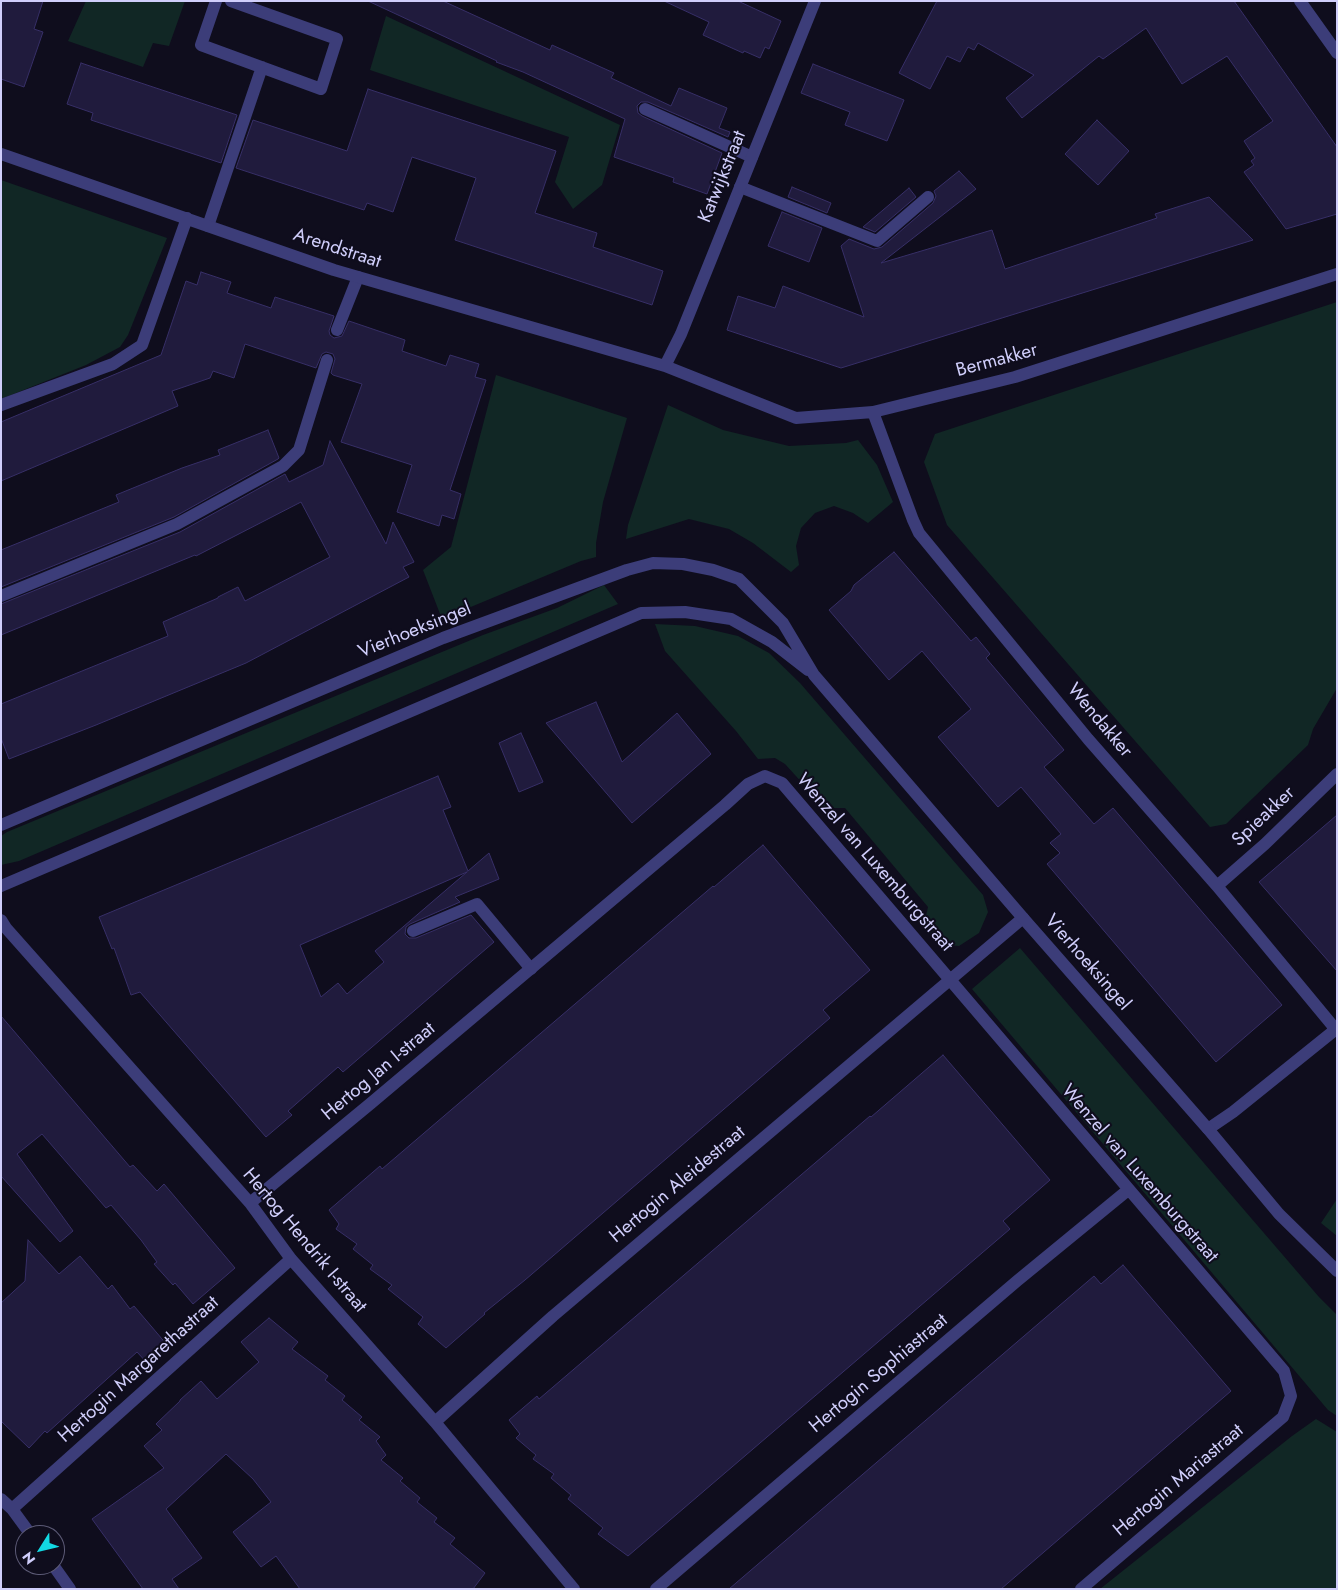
<!DOCTYPE html>
<html>
<head>
<meta charset="utf-8">
<style>
  body { margin:0 }
  #map { position:relative; width:1338px; height:1590px; overflow:hidden; background:#0f0d1d; font-family:Jost,sans-serif }
  canvas { display:block }
  .frame { position:absolute; inset:0; border:2px solid #d0cefb; pointer-events:none }
  .north { position:absolute; left:15px; top:1525px; width:50px; height:50px; box-sizing:border-box; background:#0f0d1d; border:1px solid #5c5a76; border-radius:50%; rotate:234deg; font-size:14px; font-weight:700; line-height:20px; text-align:center; color:#d0cefb }
  .north::after { content:''; display:block; margin:auto; width:18px; height:22px; background:#12d9e3; clip-path:polygon(50% 0,100% 100%,50% 72%,0 100%) }
</style>
</head>
<body>
<div id="map">
<canvas width="1338" height="1590"></canvas>
<div class="frame"></div>
<div class="north">N</div>
</div>
<script>
const c = document.querySelector('canvas').getContext('2d');
c.lineJoin = 'round';
function fill(path, color) { c.fillStyle = color; c.fill(path, 'evenodd'); }
const shape = rows => new Path2D(rows.map(r => 'M' + r).join(''));
function trace(path, color, width, dash) { c.strokeStyle = color; c.lineWidth = width; c.lineCap = dash ? 'butt' : 'round'; c.setLineDash(dash || []); c.stroke(path); }
function drawText(font, color, halo, rows, align = 'center') {
  c.font = font + ' Jost,sans-serif'; c.lineWidth = 4; c.setLineDash([]); c.textBaseline = 'middle'; c.strokeStyle = halo; c.fillStyle = color; for (const [text, x, y, turn = 0] of rows) {
    c.save(); c.translate(x, y); c.rotate((+turn || 0) * Math.PI / 180); c.textAlign = isNaN(turn) ? turn : align; if (halo) c.strokeText(text, 0, 0); c.fillText(text, 0, 0); c.restore();
  }
}
const green = shape([
  [86,1,185,1,169,46,153,43,143,67,68,41],
  [386,16,620,125,602,185,573,209,555,182,569,137,370,70],
  [1,180,167,238,128,335,120,347,86,365,1,399],
  [1337,302,1337,688,1313,729,1308,745,1226,824,1210,827,947,525,924,462,935,434],
  [496,375,627,418,603,502,596,543,596,557,581,561,442,619,423,570,451,547],
  [668,405,723,430,789,446,846,443,858,440,877,465,893,502,868,523,853,513,834,506,815,513,801,528,796,546,799,565,791,572,753,543,729,529,689,519,626,539,628,525],
  [604,585,618,604,19,861,1,865,1,836,7,832,483,635,557,608],
  [655,624,695,626,738,636,769,653,800,683,983,895,988,912,979,933,959,946,949,945,938,941,928,931,925,920,928,907,845,808,825,808,785,764,775,758,758,759,736,731,665,651],
  [1020,948,1239,1204,1319,1297,1337,1315,1337,1416,1328,1410,972,989],
  [1337,1199,1337,1236,1321,1223],
  [1316,1419,1337,1432,1337,1589,1100,1589,1292,1436]
]);
const building = shape([
  [1,1,43,1,34,29,43,32,24,87,1,79,1,1],
  [368,1,443,1,550,50,552,45,614,73,611,78,671,106,679,88,727,108,719,128,730,132,728,137,648,102,641,102,637,106,638,113,642,116,722,153,707,194,673,182,674,178,614,157,625,119,523,72,496,62,497,61,368,1],
  [664,1,738,1,781,21,769,49,765,47,760,58,744,51,743,53,703,35,709,22,664,1],
  [937,1,1234,1,1337,147,1337,214,1286,229,1244,172,1254,165,1251,161,1255,158,1244,141,1273,121,1227,56,1182,84,1146,28,1103,59,1099,56,1022,118,1006,98,1034,75,978,43,974,50,968,47,960,62,947,56,930,89,899,73,937,1],
  [81,63,237,115,221,163,91,120,93,113,67,104,81,63],
  [813,64,904,100,887,141,845,125,850,112,801,93,813,64],
  [368,89,556,151,535,213,597,233,593,247,663,271,652,305,455,240,476,178,412,157,393,212,367,203,364,210,236,168,253,120,347,151,368,89],
  [1097,120,1129,151,1098,185,1065,154,1097,120],
  [959,171,976,189,881,263,992,230,1005,269,1157,218,1155,214,1209,197,1253,240,841,368,727,330,738,296,775,308,783,286,864,317,841,246,849,239,874,249,882,247,933,203,936,196,934,191,959,171],
  [792,187,831,203,827,213,788,197,792,187],
  [909,188,916,197,875,232,863,227,909,188],
  [782,212,822,228,809,262,768,246,782,212],
  [201,272,231,282,227,293,271,308,275,297,334,316,329,331,330,335,334,338,342,336,349,321,405,340,402,351,446,366,450,355,479,364,475,377,486,380,450,490,461,494,454,519,442,515,439,526,397,512,412,465,341,442,362,384,333,375,331,373,335,359,333,354,326,352,322,354,316,368,245,344,234,378,213,371,210,378,172,391,178,406,1,481,1,422,161,355,186,281,197,285,201,272],
  [268,430,279,458,278,459,174,517,1,587,1,550,119,502,116,495,182,468,220,455,218,450,268,430],
  [330,441,386,544,393,522,414,562,403,567,409,577,246,663,96,725,9,759,1,738,1,704,168,636,163,622,218,598,218,597,238,587,245,601,330,557,301,502,196,556,195,555,1,635,1,604,180,532,285,474,289,482,323,465,330,441],
  [894,552,971,641,976,637,990,654,986,658,1064,750,1044,767,1094,824,1113,808,1282,1005,1216,1062,1047,864,1060,853,1050,843,1061,834,1021,787,998,807,938,737,971,709,922,651,889,680,829,610,851,591,854,585,894,552],
  [596,702,622,762,677,713,711,754,632,823,546,723,596,702],
  [521,733,543,782,519,792,499,743,521,733],
  [438,776,451,807,443,810,468,871,489,853,499,879,455,897,460,902,410,924,406,927,405,934,409,938,416,938,471,915,494,942,343,1072,338,1067,288,1111,292,1115,266,1137,140,992,131,995,114,948,112,949,99,917,438,776],
  [467,872,375,951,384,962,347,994,338,983,321,997,300,945,467,872],
  [1337,815,1337,971,1259,882,1337,815],
  [763,845,870,970,823,1010,830,1018,525,1280,484,1313,485,1314,446,1348,418,1324,423,1317,388,1289,392,1285,370,1269,373,1265,353,1249,357,1244,336,1229,339,1224,329,1210,380,1166,382,1169,713,886,714,887,763,845],
  [1,1016,130,1167,133,1165,157,1191,164,1184,235,1268,193,1304,175,1283,173,1285,154,1264,157,1262,141,1240,111,1205,106,1208,42,1134,17,1154,73,1231,60,1242,1,1176,1,1016],
  [943,1055,1050,1180,1003,1221,1010,1229,628,1556,598,1534,603,1528,568,1499,571,1495,551,1478,554,1474,533,1459,536,1455,516,1438,520,1434,509,1420,537,1396,539,1399,870,1116,871,1117,943,1055],
  [28,1240,59,1274,80,1256,108,1289,112,1285,130,1309,134,1306,168,1346,148,1364,137,1352,47,1433,45,1431,29,1448,1,1421,1,1303,25,1281,28,1240],
  [1123,1265,1231,1391,1001,1589,729,1589,1094,1276,1101,1284,1123,1265],
  [269,1318,298,1342,292,1349,328,1376,325,1380,345,1396,342,1400,362,1417,359,1420,380,1437,376,1441,386,1455,381,1460,403,1478,400,1481,420,1498,417,1502,437,1518,434,1522,455,1538,450,1544,485,1573,473,1589,300,1589,276,1556,261,1567,233,1532,271,1502,253,1479,226,1454,166,1509,202,1558,172,1579,179,1589,143,1589,92,1519,164,1468,144,1446,162,1430,156,1424,180,1401,180,1400,201,1381,217,1399,259,1362,241,1342,269,1318]
]);
const service = shape([
  [216,1,201,45,321,89,337,39,231,1],
  [645,109,752,157],
  [740,187,877,241,928,197],
  [208,226,262,67],
  [337,330,358,277],
  [1,596,177,524,283,466,299,450,327,360],
  [413,931,477,904,531,969]
]);
const minor = shape([
  [1300,1,1337,53],
  [1,154,334,270,665,366,796,418,873,412,1015,377,1337,274],
  [665,366,681,334,815,1],
  [1,405,113,364,142,345,187,218],
  [873,412,913,520,919,533,1088,739,1217,886,1337,1031],
  [1217,886,1265,844,1337,774],
  [1,920,6,928,250,1203,291,1259,435,1422,574,1589],
  [1208,1129,1233,1112,1335,1030],
  [250,1203,370,1104,725,805,748,784,765,776,782,783,1284,1371,1291,1396,1283,1417,1081,1589],
  [435,1422,553,1316,1023,918],
  [1,1499,12,1509,31,1535],
  [12,1509,291,1259],
  [53,1565,70,1589],
  [656,1589,1017,1281,1128,1190]
]);
const tertiary = shape([
  [1,825,443,638,627,570,653,563,683,564,713,570,739,579,783,623,814,675,1023,918,1208,1129,1279,1214,1337,1271],
  [1,886,641,613,685,612,731,619,772,642,808,670]
]);
const streetNames = [
  ["Katwijkstraat",723,177,-68],
  ["Arendstraat",337,249,18],
  ["Bermakker",997,361,-15],
  ["Vierhoeksingel",415,631,-22],
  ["Wendakker",1099,721,50],
  ["Spieakker",1264,817,-43],
  ["Wenzel van Luxemburgstraat",874,863,49],
  ["Vierhoeksingel",1087,963,49],
  ["Hertog Jan I-straat",379,1072,-40],
  ["Wenzel van Luxemburgstraat",1139,1174,49],
  ["Hertogin Aleidestraat",678,1185,-40],
  ["Hertog Hendrik I-straat",304,1241,50],
  ["Hertogin Margarethastraat",139,1370,-42],
  ["Hertogin Sophiastraat",879,1374,-40],
  ["Hertogin Mariastraat",1179,1481,-40]
];
fill(green, '#112725');
fill(building, '#201b3d');
trace(building, '#372f67', 1);
trace(service, '#3c3d79', 12);
trace(minor, '#3c3d79', 12);
trace(tertiary, '#3c3d79', 12);
drawText('19px', '#d0cefb', '#0f0d1d', streetNames);
</script>
</body>
</html>
